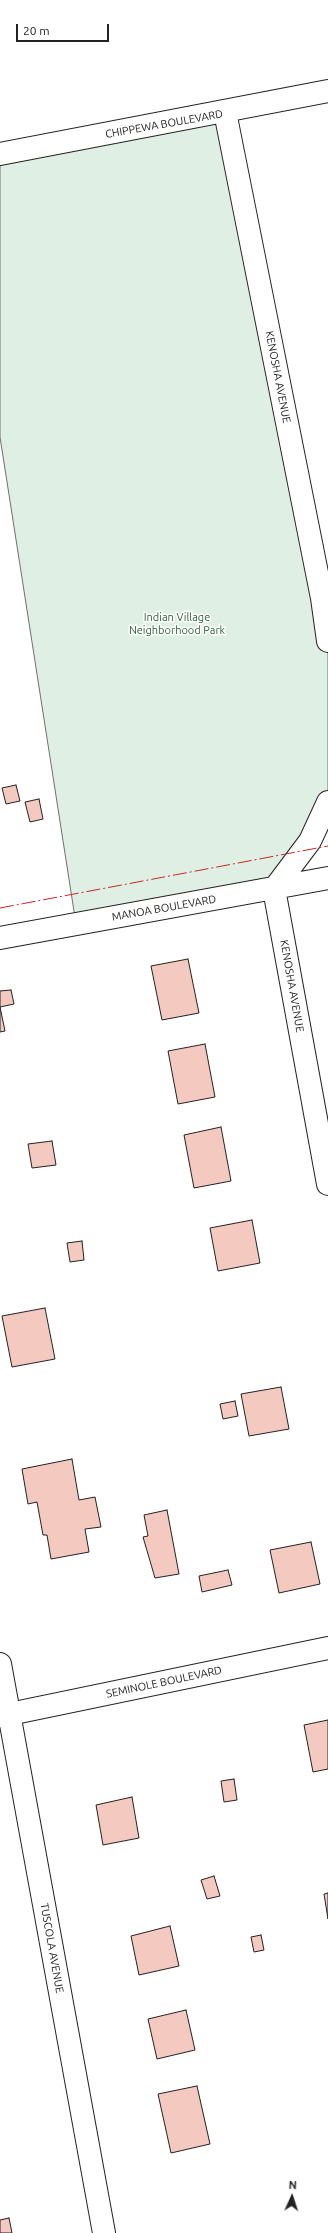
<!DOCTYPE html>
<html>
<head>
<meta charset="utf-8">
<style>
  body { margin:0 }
  #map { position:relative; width:328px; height:2233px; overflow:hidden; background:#fff; font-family:Ubuntu,sans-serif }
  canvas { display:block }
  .north { position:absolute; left:272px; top:2177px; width:40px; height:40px; -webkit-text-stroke:3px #fff; paint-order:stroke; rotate:3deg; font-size:11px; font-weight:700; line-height:16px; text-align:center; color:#222 }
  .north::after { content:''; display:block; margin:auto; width:14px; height:18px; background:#222; clip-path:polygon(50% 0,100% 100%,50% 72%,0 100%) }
  .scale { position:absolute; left:16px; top:24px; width:93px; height:18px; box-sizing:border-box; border:2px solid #222; border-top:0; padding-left:5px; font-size:12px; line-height:14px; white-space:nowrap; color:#222; -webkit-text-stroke:3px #fff; paint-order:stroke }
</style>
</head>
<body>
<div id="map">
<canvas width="328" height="2233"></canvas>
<div class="north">N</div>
<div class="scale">20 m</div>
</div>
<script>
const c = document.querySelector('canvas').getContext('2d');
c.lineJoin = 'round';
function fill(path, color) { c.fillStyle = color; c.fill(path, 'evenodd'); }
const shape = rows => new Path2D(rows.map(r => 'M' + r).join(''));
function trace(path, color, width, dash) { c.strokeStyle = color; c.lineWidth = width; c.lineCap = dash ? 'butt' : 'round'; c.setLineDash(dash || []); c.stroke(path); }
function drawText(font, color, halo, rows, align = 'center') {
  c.font = font + ' Ubuntu,sans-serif'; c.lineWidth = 3; c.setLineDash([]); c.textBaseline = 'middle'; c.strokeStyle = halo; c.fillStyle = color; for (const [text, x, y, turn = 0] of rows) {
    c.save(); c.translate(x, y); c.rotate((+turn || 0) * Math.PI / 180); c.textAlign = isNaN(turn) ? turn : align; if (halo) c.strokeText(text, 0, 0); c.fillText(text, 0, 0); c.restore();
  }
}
const green = shape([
  [225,112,322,598,328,653,328,802,274,889,76,924,0,437,0,154,225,112]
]);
const building = shape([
  [16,785,20,801,6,804,2,788,16,785],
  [39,799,43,819,30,822,25,802,39,799],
  [188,959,199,1013,162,1020,151,966,188,959],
  [11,990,14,1004,0,1007,5,1031,0,1032,0,991,11,990],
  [205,1044,215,1097,178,1104,168,1051,205,1044],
  [221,1127,231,1181,194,1188,184,1135,221,1127],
  [52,1141,56,1165,32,1168,28,1144,52,1141],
  [252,1220,260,1263,218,1271,210,1228,252,1220],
  [82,1241,84,1260,70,1262,67,1243,82,1241],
  [45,1308,55,1359,12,1367,2,1316,45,1308],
  [281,1387,289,1429,249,1436,241,1394,281,1387],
  [235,1401,238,1416,223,1419,220,1404,235,1401],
  [72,1459,79,1500,95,1497,101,1527,85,1529,89,1552,51,1559,47,1535,43,1535,37,1502,28,1504,22,1469,72,1459],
  [167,1510,179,1574,155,1578,143,1537,148,1536,144,1515,167,1510],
  [311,1542,320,1584,279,1593,270,1550,311,1542],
  [228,1570,232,1585,202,1592,199,1576,228,1570],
  [328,1720,328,1769,313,1772,304,1725,328,1720],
  [234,1779,237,1800,224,1802,221,1781,234,1779],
  [132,1797,139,1838,103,1845,96,1805,132,1797],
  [214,1876,220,1896,207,1899,201,1880,214,1876],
  [328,1893,328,1919,324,1894,328,1893],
  [170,1926,179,1966,139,1975,131,1936,170,1926],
  [261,1935,264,1950,254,1952,251,1937,261,1935],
  [186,2010,195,2050,157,2059,148,2019,186,2010],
  [197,2086,210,2144,171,2153,158,2094,197,2086],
  [9,2218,12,2233,0,2233,0,2220,9,2218]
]);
const minor = shape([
  [225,112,322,598,328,641],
  [0,154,328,91],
  [328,802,310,841,274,889,328,1184],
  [0,938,328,878],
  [0,1664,104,2233],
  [0,1716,328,1648]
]);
const power = shape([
  [0,908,328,846]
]);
const streetNames = [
  ["CHIPPEWA BOULEVARD",164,124,-10],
  ["KENOSHA AVENUE",278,377,79],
  ["MANOA BOULEVARD",164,908,-10],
  ["KENOSHA AVENUE",292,986,80],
  ["SEMINOLE BOULEVARD",164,1682,-12],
  ["TUSCOLA AVENUE",52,1948,80]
];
const parkNames = [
  ["Indian Village",177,617],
  ["Neighborhood Park",177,630]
];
fill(green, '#e0efe3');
trace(green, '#6f6f6f', 1);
fill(building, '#f3c9c0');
trace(building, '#222', 1);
trace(minor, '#222', 24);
trace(minor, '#fff', 22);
trace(power, '#c62828', 1, [14, 3, 2, 3]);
drawText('11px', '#222', '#fff', streetNames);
drawText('11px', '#2f5e38', '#fff', parkNames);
</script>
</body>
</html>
